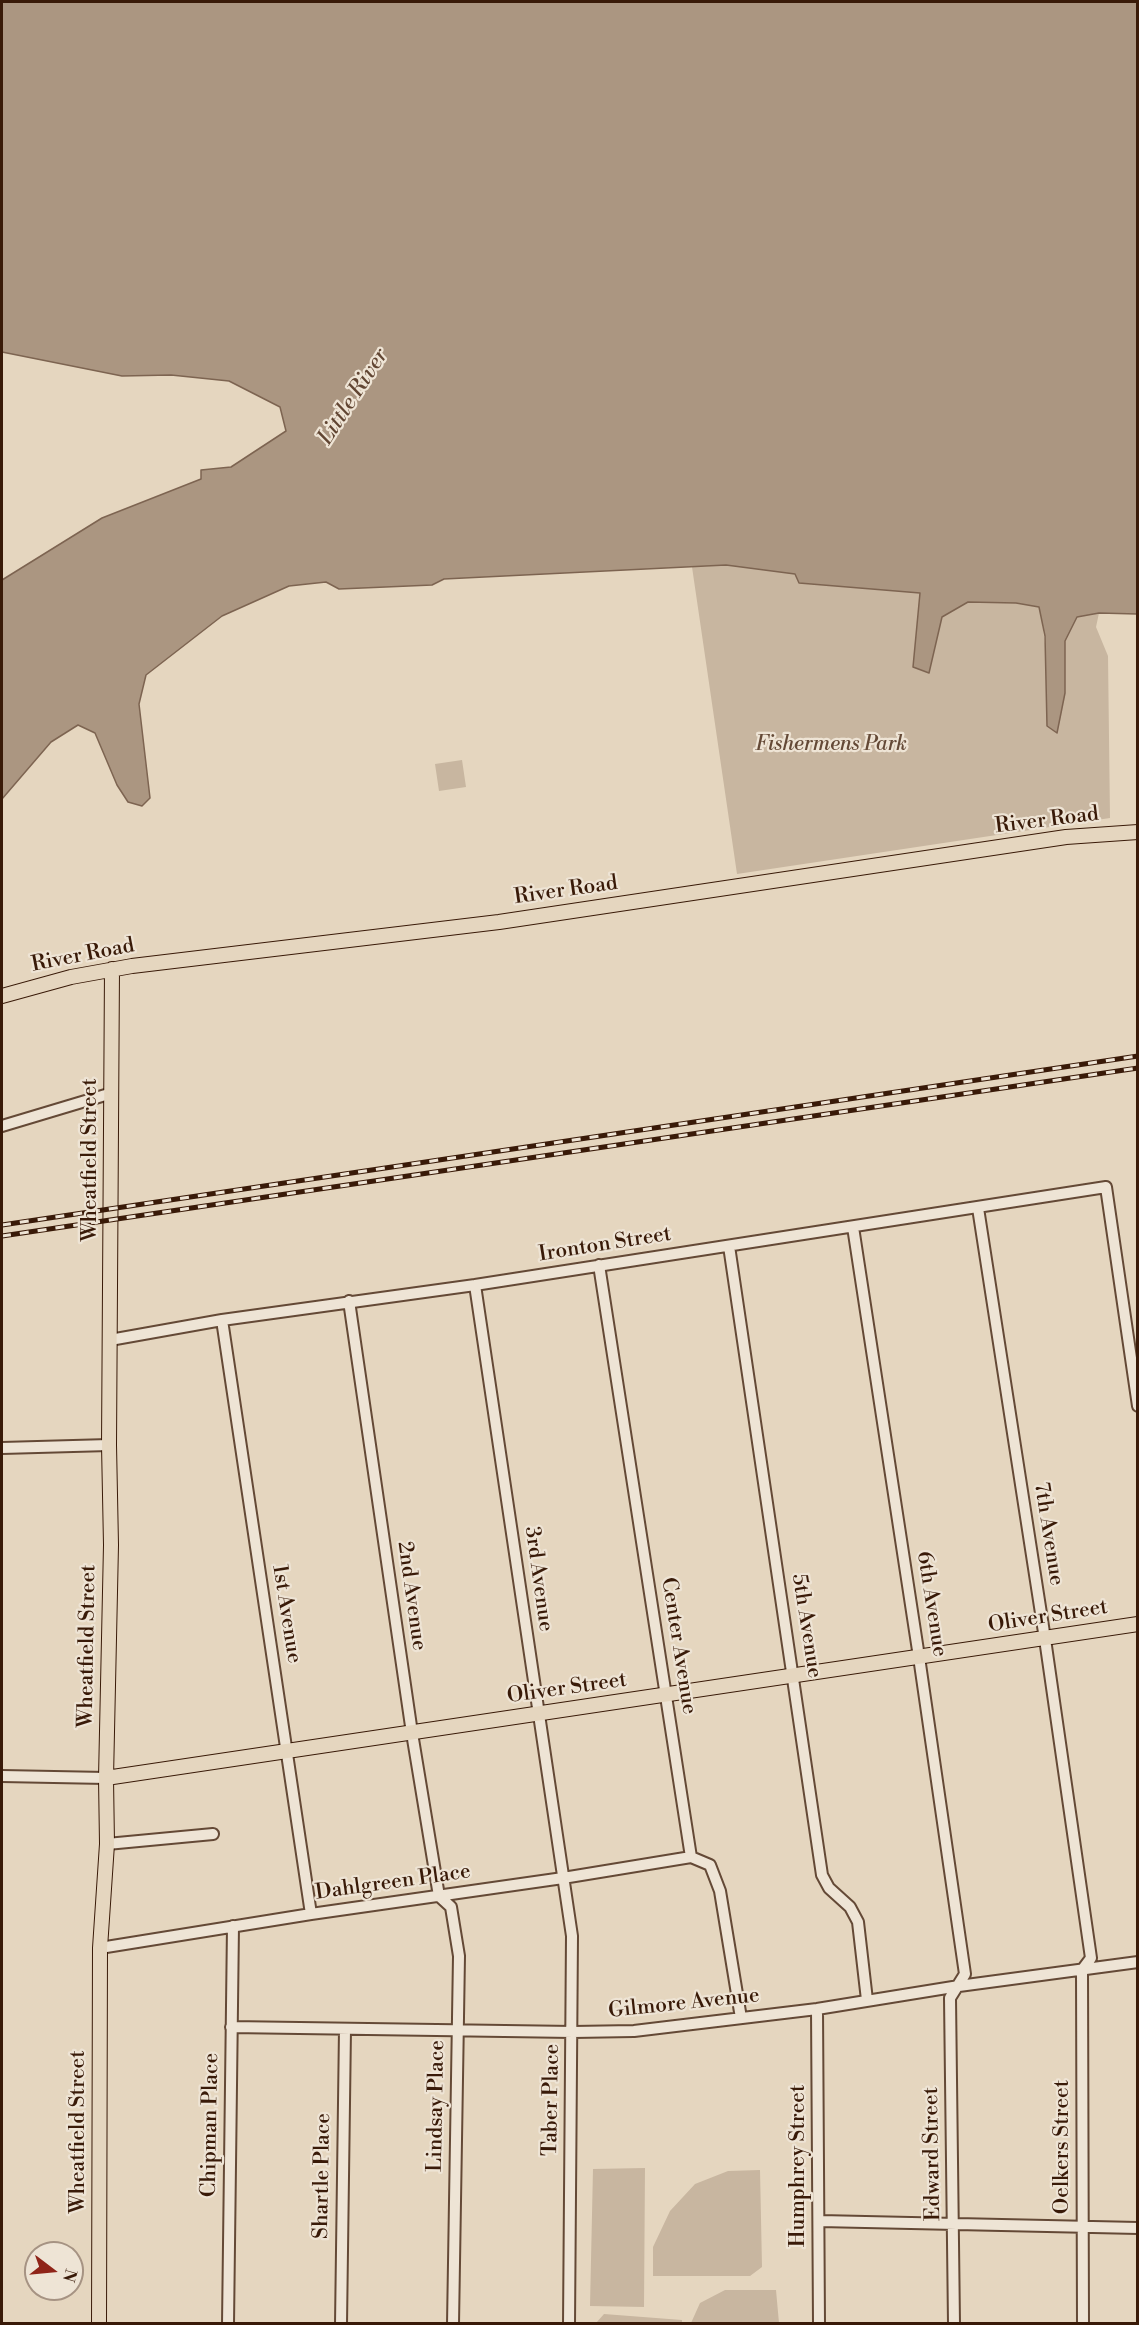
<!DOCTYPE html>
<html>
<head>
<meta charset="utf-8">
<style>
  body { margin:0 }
  #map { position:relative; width:1139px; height:2325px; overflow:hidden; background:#e5d6bf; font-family:"Libre Bodoni",serif }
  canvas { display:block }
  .frame { position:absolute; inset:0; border:3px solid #391a08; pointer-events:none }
  .north { position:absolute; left:24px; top:2241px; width:60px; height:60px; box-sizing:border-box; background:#eee4d5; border:2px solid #a69383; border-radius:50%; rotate:106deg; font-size:16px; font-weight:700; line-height:24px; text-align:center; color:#391a08 }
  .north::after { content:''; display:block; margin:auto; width:21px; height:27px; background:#8f2418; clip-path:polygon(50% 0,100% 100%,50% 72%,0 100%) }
</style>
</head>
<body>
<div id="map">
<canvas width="1139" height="2325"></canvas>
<div class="frame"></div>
<div class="north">N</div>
</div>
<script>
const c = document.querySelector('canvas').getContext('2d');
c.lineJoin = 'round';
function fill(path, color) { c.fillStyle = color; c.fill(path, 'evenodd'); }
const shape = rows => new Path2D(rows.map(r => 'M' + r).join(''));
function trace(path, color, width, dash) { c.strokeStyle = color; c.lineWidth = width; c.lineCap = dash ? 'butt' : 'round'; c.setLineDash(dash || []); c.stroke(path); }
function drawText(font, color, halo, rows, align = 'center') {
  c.font = font + ' "Libre Bodoni",serif'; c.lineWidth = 4.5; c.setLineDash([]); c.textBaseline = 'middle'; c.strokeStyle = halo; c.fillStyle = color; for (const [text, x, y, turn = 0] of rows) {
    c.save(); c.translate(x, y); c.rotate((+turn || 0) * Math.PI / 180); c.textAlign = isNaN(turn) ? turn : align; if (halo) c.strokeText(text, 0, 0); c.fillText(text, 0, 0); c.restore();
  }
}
const green = shape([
  [726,565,795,574,799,583,920,593,913,667,928,673,942,617,967,602,1016,603,1040,607,1057,732,1065,693,1065,641,1077,617,1099,613,1096,627,1108,656,1110,818,737,874,692,567],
  [462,760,466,787,439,791,435,764],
  [645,2168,644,2307,590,2306,593,2169],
  [760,2170,762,2267,750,2276,653,2276,653,2247,670,2211,695,2184,728,2171],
  [725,2290,776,2290,779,2323,691,2323,700,2303],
  [604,2314,682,2320,682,2323,596,2323]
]);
const water = shape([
  [2,2,1137,2,1137,614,1099,613,1077,617,1065,641,1065,693,1057,733,1047,726,1045,636,1039,607,1016,603,968,602,942,617,929,673,913,667,920,593,799,583,795,574,726,565,444,579,432,585,339,589,326,582,289,586,222,616,146,675,139,704,150,798,142,806,128,802,117,785,95,733,78,725,51,742,2,799,2,580,102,518,201,479,201,470,231,467,286,431,280,407,229,381,171,375,122,376,2,352,2,2]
]);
const minor = shape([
  [2,1126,112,1093],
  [978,1208,1045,1639,1091,1958,1082,1970,1083,2324],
  [853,1227,919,1657,965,1974,950,1998,954,2324],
  [729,1246,822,1875,829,1888,850,1907,858,1922,867,2000],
  [599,1265,691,1857,710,1865,720,1891,741,2018],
  [475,1285,572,1936,569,2324],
  [349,1301,412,1733,439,1896,451,1907,459,1956,453,2324],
  [222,1320,311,1914],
  [110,1340,222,1320,475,1285,1106,1187,1138,1406],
  [2,1448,109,1445],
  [2,1776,106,1778],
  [107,1844,213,1834],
  [100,1948,311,1914,563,1878,691,1857],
  [817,2009,819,2324],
  [231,2027,573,2032,634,2031,817,2009,959,1986,1138,1962],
  [820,2221,1138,2228],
  [228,2324,233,1926],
  [341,2324,345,2029]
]);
const major = shape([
  [2,996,71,977,132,966,499,922,1066,837,1138,832],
  [106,1778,1138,1624],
  [99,2324,100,1948,107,1844,106,1778,111,1545,109,1445,112,969]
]);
const rail = shape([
  [2,1225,1138,1056],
  [2,1236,1138,1068]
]);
const parkNames = [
  ["Fishermens Park",831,745]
];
const streetNames = [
  ["River Road",1047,821,-7],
  ["River Road",566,891,-8],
  ["River Road",83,956,-11],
  ["Wheatfield Street",91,1160,-90],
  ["Ironton Street",605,1245,-9],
  ["7th Avenue",1048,1534,81],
  ["3rd Avenue",538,1579,82],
  ["2nd Avenue",411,1596,82],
  ["6th Avenue",931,1604,81],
  ["1st Avenue",286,1614,81],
  ["Oliver Street",1048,1617,-9],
  ["5th Avenue",806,1626,81],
  ["Wheatfield Street",88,1646,-89],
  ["Center Avenue",678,1646,81],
  ["Oliver Street",567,1689,-8],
  ["Dahlgreen Place",393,1883,-8],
  ["Gilmore Avenue",684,2004,-6],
  ["Taber Place",552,2100,-89],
  ["Lindsay Place",437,2106,-89],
  ["Chipman Place",211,2125,-89],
  ["Wheatfield Street",79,2132,-90],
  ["Oelkers Street",1063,2147,-90],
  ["Edward Street",933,2154,-91],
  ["Humphrey Street",799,2166,-90],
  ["Shartle Place",323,2176,-89]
];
const waterNames = [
  ["Little River",354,397,-57]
];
fill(green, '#c8b6a0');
fill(water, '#ab9681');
trace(water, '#7d6451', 1.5);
trace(minor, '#644936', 14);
trace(major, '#391a08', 16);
trace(minor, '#eee4d5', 10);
trace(major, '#e5d6bf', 14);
trace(rail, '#391a08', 5);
trace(rail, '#eee4d5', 3, [9]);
drawText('italic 21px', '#644936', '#eee4d5', parkNames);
drawText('21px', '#391a08', '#eee4d5', streetNames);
drawText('italic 22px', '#614532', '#eee4d5', waterNames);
</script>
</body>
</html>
